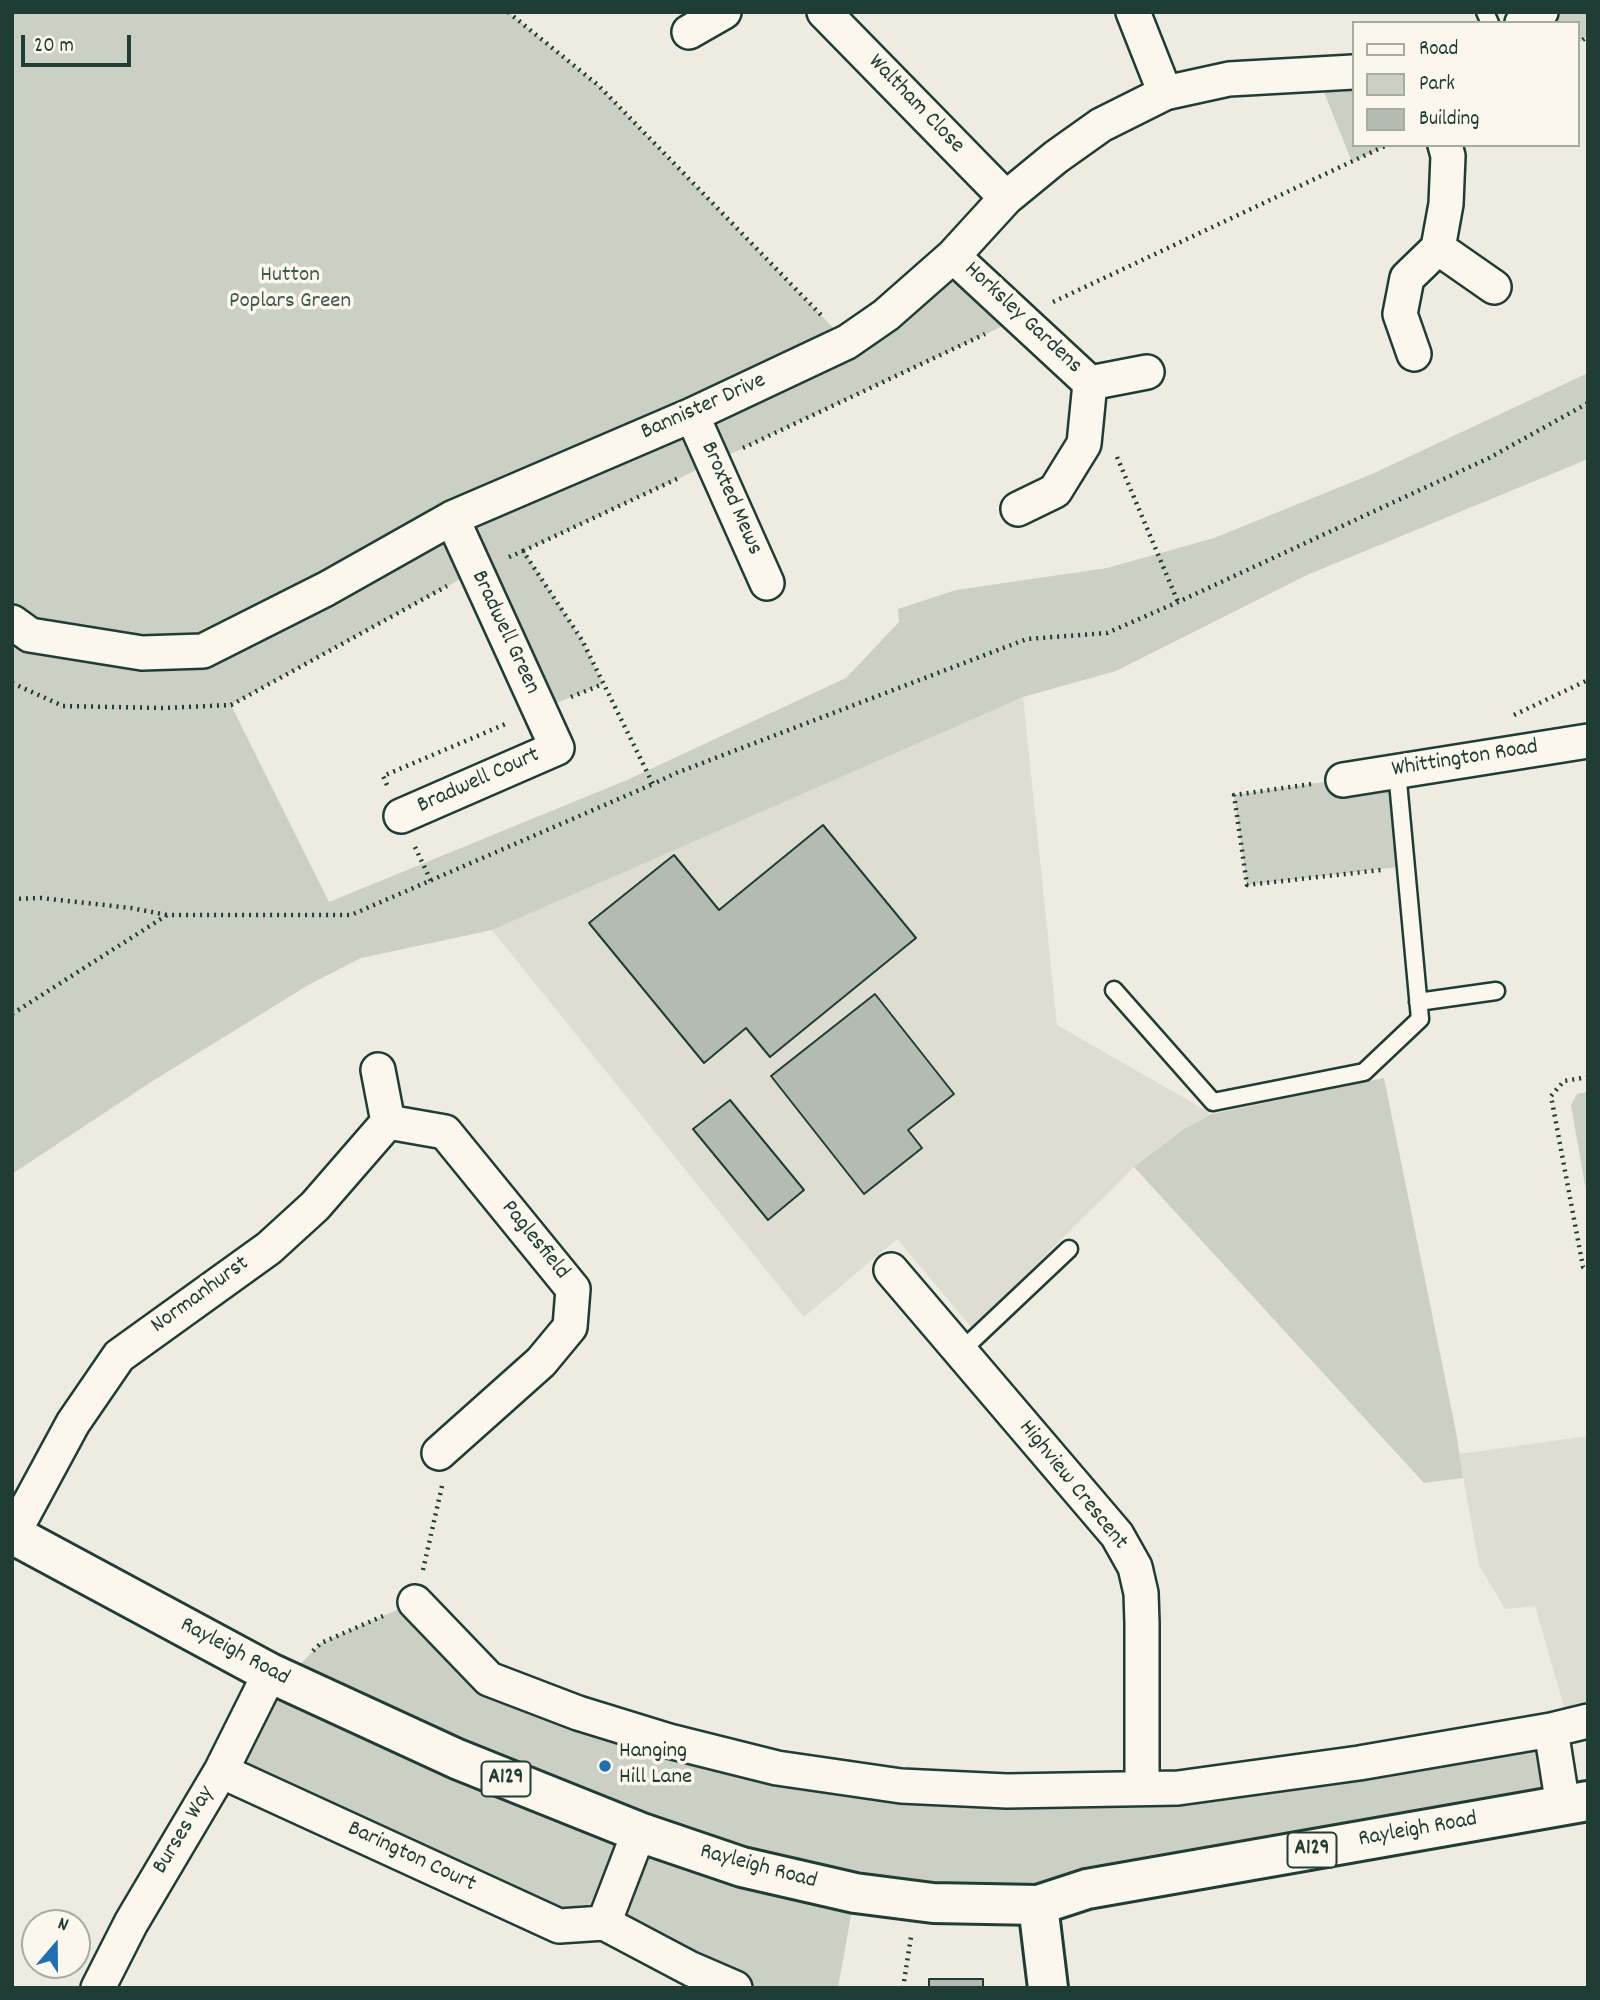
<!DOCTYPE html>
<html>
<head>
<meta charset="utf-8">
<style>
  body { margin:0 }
  #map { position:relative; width:1600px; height:2000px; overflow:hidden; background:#eeece1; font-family:Dekko,sans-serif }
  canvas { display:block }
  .frame { position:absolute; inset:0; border:14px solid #1f3d34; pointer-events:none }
  .legend { position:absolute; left:1352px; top:21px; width:228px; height:126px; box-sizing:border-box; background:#fbf7ec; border:2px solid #a3ada2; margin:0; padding:9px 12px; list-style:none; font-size:21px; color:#1f3d34 }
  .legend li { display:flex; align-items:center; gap:14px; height:35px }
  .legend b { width:35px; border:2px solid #a3ada2 }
  .north { position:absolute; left:21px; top:1909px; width:70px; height:70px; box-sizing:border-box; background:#fbf7ec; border:2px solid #a3ada2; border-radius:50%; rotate:20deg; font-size:19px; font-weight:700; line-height:28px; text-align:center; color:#1f3d34 }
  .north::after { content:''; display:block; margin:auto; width:24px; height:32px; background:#1f6fb2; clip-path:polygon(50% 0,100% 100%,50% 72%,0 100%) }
  .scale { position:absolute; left:21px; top:35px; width:110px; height:32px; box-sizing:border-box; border:4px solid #1f3d34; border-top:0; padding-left:9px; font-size:21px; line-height:24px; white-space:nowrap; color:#1f3d34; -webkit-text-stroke:5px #fbf7ec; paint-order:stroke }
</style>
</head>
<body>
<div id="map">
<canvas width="1600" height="2000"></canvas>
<div class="frame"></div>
<ul class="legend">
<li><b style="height:9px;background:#fbf7ec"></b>Road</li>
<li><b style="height:19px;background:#cbcfc4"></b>Park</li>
<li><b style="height:19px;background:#b4bbb0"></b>Building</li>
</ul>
<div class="north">N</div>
<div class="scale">20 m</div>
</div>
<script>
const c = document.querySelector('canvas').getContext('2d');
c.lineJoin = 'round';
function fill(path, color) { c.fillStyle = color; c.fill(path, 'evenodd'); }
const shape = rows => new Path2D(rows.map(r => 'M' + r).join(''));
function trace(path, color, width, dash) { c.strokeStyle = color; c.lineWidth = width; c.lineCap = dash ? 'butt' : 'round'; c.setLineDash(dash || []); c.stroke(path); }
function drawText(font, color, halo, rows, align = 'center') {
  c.font = font + ' Dekko,sans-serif'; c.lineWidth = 7; c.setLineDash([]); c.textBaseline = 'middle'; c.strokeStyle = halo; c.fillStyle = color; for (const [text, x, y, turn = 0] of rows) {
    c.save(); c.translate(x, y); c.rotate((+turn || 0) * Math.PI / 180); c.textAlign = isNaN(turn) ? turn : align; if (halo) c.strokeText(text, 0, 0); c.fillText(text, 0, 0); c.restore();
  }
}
const built = shape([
  [1023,696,1057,1025,1212,1114,1184,1129,1134,1167,972,1328,897,1239,804,1317,492,930],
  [1588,1436,1588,1721,1569,1724,1535,1606,1505,1609,1479,1565,1459,1454]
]);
const green = shape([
  [12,12,508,12,598,85,847,342,953,256,1020,318,524,551,582,640,603,684,539,710,475,571,231,705,329,902,627,780,846,678,899,622,898,609,956,590,1107,568,1214,538,1372,474,1588,373,1588,459,1307,575,1116,671,1023,697,492,930,361,958,310,984,151,1082,12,1174],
  [1541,12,1588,12,1588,36,1577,44,1577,23,1522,23],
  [1353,72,1353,145,1387,145,1352,162,1317,75],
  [1330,781,1396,787,1406,866,1247,885,1234,795],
  [1384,1078,1456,1432,1463,1478,1424,1483,1134,1167,1184,1129,1212,1114],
  [1588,1092,1588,1202,1571,1105,1577,1094],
  [415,1602,489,1679,669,1741,1007,1791,1551,1730,1563,1806,1087,1889,855,1893,838,1988,735,1988,691,1969,559,1926,221,1771,285,1680,321,1643]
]);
const building = shape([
  [823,825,916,938,770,1057,746,1028,704,1063,589,923,674,855,719,910,823,825],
  [875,994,954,1094,908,1130,922,1148,864,1194,771,1076,875,994],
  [730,1100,804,1190,768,1220,693,1129,730,1100],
  [929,1979,983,1979,983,1988,929,1988,929,1979]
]);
const path = shape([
  [508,12,598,85,821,315],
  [1577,44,1588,36],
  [1053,302,1387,145],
  [743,448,985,334],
  [1117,457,1178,602],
  [523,551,681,477],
  [509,557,523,551,582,640,653,784,676,773,1027,639,1107,633,1178,602,1489,458,1588,403],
  [12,683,63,706,163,708,231,705,447,586],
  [571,697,603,684],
  [1514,715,1588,680],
  [1311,784,1234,795,1247,885,1381,870],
  [387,785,383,776,508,723],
  [415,847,431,881],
  [12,899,41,898,131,908,167,915],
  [12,1014,167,915,351,915,653,784],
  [1588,1077,1564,1081,1551,1096,1583,1267,1588,1271],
  [423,1570,442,1486],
  [313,1651,321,1643,383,1616],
  [903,1988,911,1937]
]);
const lane = shape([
  [1485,12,1490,23],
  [1114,990,1213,1102,1364,1072,1420,1019,1397,771],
  [1418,1002,1496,991],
  [960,1352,1069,1249]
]);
const street = shape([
  [824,12,1006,198],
  [1133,12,1165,93],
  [1522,23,1541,12],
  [689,32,724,12],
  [1438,248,1494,287],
  [953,256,1090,383,1084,444,1055,491,1018,509],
  [1414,354,1400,314,1407,278,1438,248,1446,204,1448,156,1445,145],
  [1090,383,1147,372],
  [692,415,767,583],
  [12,622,30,635,142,653,203,651,326,589,452,518,692,415,847,342,886,315,953,256,1006,198,1056,157,1101,125,1165,93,1229,79,1353,72],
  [1343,780,1588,741],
  [401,816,557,748,452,518],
  [388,1122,445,1132,573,1289,570,1327,541,1362,439,1453],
  [891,1270,1117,1535,1135,1567,1141,1593,1142,1623,1142,1788],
  [13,1534,73,1423,119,1356,269,1248,315,1206,388,1122,378,1070],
  [415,1602,489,1679,578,1713,669,1741,777,1768,901,1786,1007,1791,1178,1788,1359,1763,1551,1730,1588,1721],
  [1551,1730,1563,1806],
  [221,1771,559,1926,604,1923,639,1832],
  [604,1923,691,1969,735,1988],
  [98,1988,131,1923,221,1771,270,1673]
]);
const secondary = shape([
  [1038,1905,1048,1988]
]);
const primary = shape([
  [12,1534,270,1673,457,1759,639,1832,742,1867,855,1893,933,1903,1038,1905,1087,1889,1588,1801]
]);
const markers = [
  [605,1766,7,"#1f6fb2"]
];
const shields = [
  [506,1779,49],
  [1312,1850,49]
];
const shieldNames = [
  ["A129",506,1779],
  ["A129",1312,1850]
];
const streetNames = [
  ["Waltham Close",915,105,46],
  ["Horksley Gardens",1022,319,43],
  ["Bannister Drive",704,408,-24],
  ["Broxted Mews",730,499,66],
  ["Bradwell Green",504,633,65],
  ["Whittington Road",1465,760,-9],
  ["Bradwell Court",479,782,-24],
  ["Paglesfield",534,1241,51],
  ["Normanhurst",201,1296,-36],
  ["Highview Crescent",1072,1486,51],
  ["Rayleigh Road",234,1653,28],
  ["Burses Way",185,1831,-59],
  ["Rayleigh Road",1418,1831,-10],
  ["Barington Court",411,1858,25],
  ["Rayleigh Road",758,1868,15]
];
const parkNames = [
  ["Hutton",290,277],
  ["Poplars Green",290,303]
];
const poiNames = [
  ["Hanging",619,1753],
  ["Hill Lane",619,1779]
];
fill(built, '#ddddd2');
fill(green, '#cbcfc4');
fill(building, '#b4bbb0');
trace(building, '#1f3d34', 2);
trace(lane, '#1f3d34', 21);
trace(street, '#1f3d34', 38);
trace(secondary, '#1f3d34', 44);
trace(primary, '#1f3d34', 44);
trace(path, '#1f3d34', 4.5, [2, 5]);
trace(lane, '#fbf7ec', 16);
trace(street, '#fbf7ec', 33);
trace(secondary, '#fbf7ec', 38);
trace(primary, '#fbf7ec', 38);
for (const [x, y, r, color] of markers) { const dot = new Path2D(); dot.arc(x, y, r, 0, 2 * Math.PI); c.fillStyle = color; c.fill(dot); trace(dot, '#fbf7ec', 2.5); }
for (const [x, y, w] of shields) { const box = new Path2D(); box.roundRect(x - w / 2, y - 17.5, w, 35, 5); c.fillStyle = '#fbf7ec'; c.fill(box); trace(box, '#1f3d34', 2); }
drawText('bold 21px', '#1f3d34', null, shieldNames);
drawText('23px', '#1f3d34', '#fbf7ec', streetNames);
drawText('23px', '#415a51', '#fbf7ec', parkNames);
drawText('23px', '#1f3d34', '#fbf7ec', poiNames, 'left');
</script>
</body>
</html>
